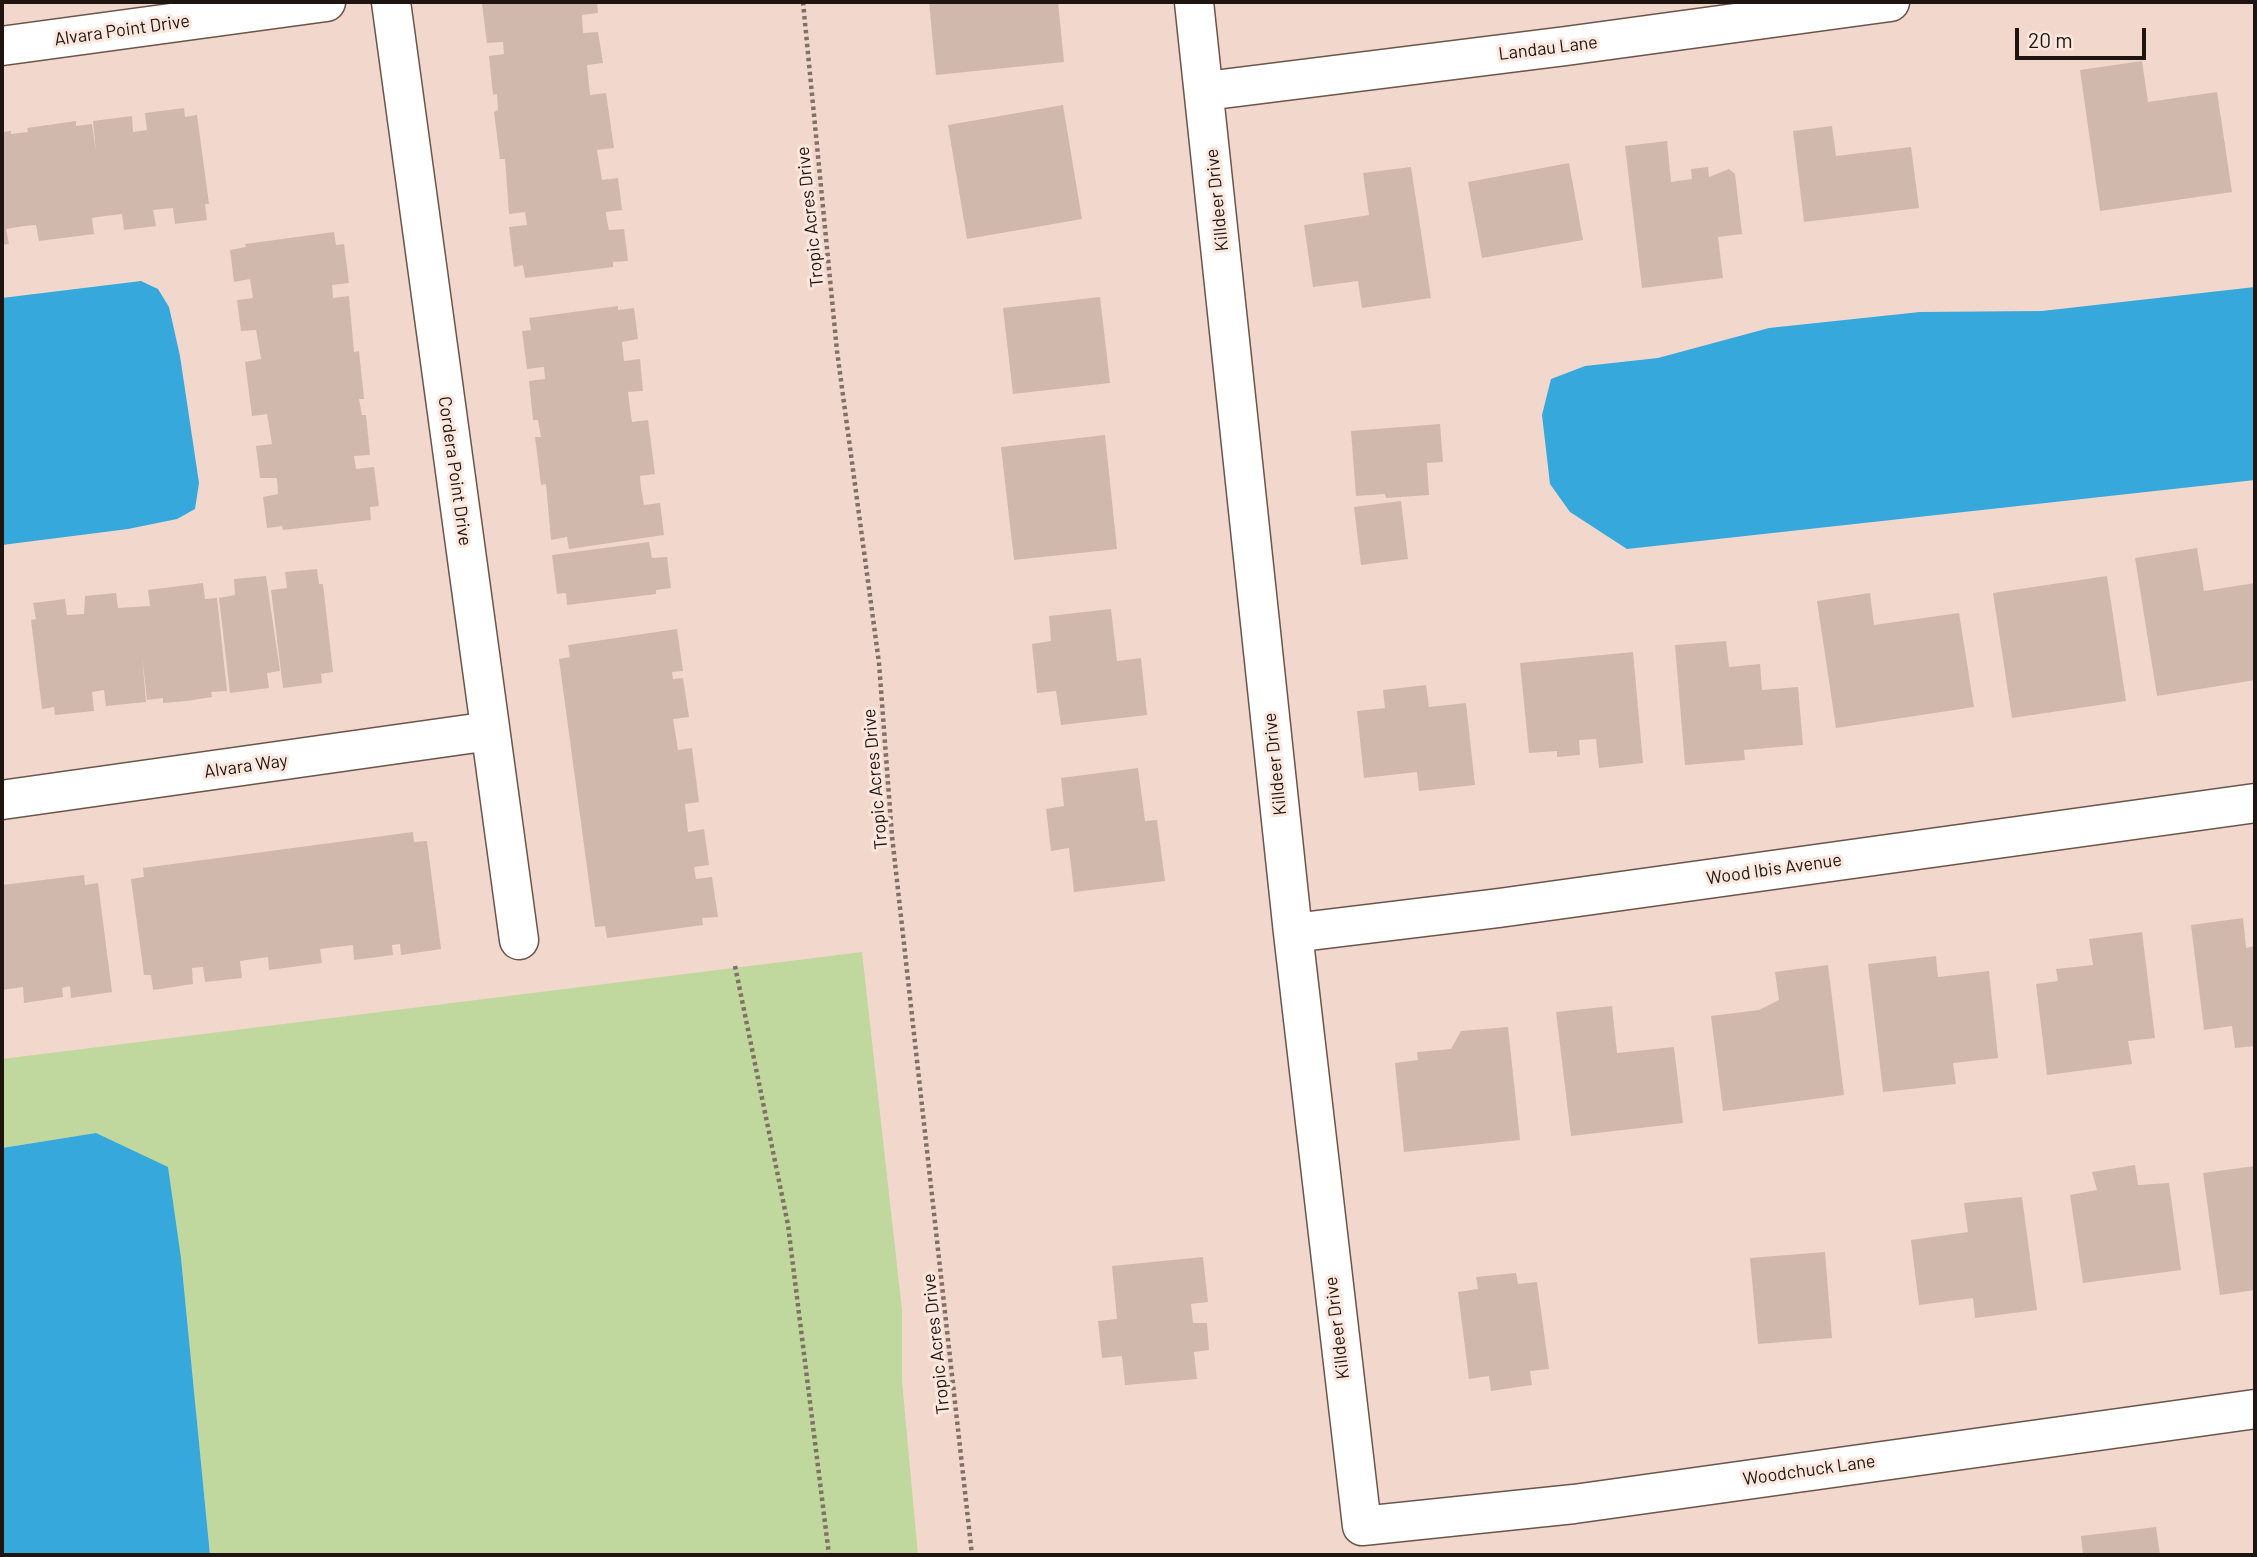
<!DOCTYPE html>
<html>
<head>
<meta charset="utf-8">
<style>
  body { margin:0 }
  #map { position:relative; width:2257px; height:1557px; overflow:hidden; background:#f2d8cc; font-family:Barlow,sans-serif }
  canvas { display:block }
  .frame { position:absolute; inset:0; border:4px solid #1e1511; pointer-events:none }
  .scale { position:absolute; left:2015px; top:28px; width:131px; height:32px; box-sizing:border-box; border:4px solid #1e1511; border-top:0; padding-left:9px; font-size:21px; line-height:24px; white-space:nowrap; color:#1e1511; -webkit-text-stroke:5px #fbe7dd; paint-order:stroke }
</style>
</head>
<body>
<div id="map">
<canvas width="2257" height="1557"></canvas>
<div class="frame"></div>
<div class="scale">20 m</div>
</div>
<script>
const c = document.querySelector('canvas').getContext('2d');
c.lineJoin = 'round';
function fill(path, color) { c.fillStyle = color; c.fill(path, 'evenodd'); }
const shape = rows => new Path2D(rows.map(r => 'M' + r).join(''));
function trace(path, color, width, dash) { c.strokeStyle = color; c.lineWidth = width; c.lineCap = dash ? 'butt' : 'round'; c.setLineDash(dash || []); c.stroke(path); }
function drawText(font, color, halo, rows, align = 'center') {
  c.font = font + ' Barlow,sans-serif'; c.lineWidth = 6; c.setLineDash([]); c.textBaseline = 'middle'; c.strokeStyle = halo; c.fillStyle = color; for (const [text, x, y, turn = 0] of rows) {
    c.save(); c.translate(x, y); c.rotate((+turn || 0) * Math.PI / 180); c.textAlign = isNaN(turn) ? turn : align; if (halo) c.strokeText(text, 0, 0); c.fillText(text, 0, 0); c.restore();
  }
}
const green = shape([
  [862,952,902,1310,902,1381,918,1555,210,1555,181,1258,96,1133,2,1148,2,1059]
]);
const water = shape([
  [141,281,158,289,169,307,180,356,199,483,195,509,177,519,128,529,2,545,2,298],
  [2255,287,2255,480,1627,549,1570,512,1550,484,1542,415,1551,379,1585,366,1658,358,1769,328,1920,312,2042,311],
  [96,1133,168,1167,181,1258,210,1555,2,1555,2,1148]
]);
const building = shape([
  [490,2,597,2,598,13,582,15,583,33,598,32,603,63,587,65,590,95,606,93,614,148,597,150,602,180,618,178,622,210,606,212,606,215,609,230,624,229,628,261,613,262,613,267,525,278,523,265,514,267,509,227,527,225,525,212,509,214,505,159,500,159,494,112,498,110,497,94,493,95,489,56,504,54,503,42,487,43,482,4],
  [929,2,1058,2,1064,62,936,75],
  [2142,61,2148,102,2217,92,2232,192,2100,211,2080,70],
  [1063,105,1082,219,967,239,948,125],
  [184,108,185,117,197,115,209,204,205,204,207,220,175,224,173,208,153,210,156,226,124,230,122,214,105,216,92,218,94,234,39,241,36,225,24,226,6,229,9,244,2,245,2,132,11,131,11,134,28,132,27,128,76,121,76,126,92,124,96,152,93,121,132,116,133,132,147,130,145,113],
  [1832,126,1836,156,1911,147,1919,208,1804,222,1793,131],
  [1667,141,1671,182,1692,179,1691,169,1708,167,1709,177,1729,169,1735,174,1742,234,1718,237,1723,278,1642,288,1625,146],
  [1569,163,1583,240,1482,258,1468,182],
  [1411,167,1431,298,1362,308,1358,281,1313,287,1304,225,1369,215,1363,173],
  [334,232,336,245,344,244,349,283,332,285,333,298,349,296,354,352,359,351,364,399,359,399,362,415,366,415,370,455,354,456,356,469,374,467,379,506,370,507,371,520,283,530,282,526,267,528,263,497,278,494,277,478,260,478,256,446,272,444,267,414,252,416,245,362,261,359,259,347,256,330,241,331,237,300,253,298,250,279,234,282,230,250,246,247,245,244],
  [1100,297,1110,383,1013,394,1003,308],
  [618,306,618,310,634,308,638,339,622,342,624,361,640,359,643,391,628,392,630,409,632,422,648,420,655,474,640,476,641,488,644,505,660,503,664,535,569,549,567,537,551,540,546,484,541,485,535,437,541,437,538,420,533,420,529,381,545,379,544,367,527,369,522,331,531,330,529,318],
  [1440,424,1443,462,1427,463,1429,495,1386,498,1385,494,1356,496,1351,431],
  [1105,435,1117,549,1014,560,1001,447],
  [1401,501,1408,559,1361,565,1354,507],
  [649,542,652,558,667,557,671,588,656,590,656,594,567,605,566,593,557,594,552,555],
  [2197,548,2204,591,2255,583,2255,680,2157,696,2135,558],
  [317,569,319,584,323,584,333,672,321,674,322,683,283,688,271,590,287,588,285,572],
  [266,576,280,671,267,673,269,688,230,693,219,598,235,595,234,579],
  [2107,576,2126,701,2012,718,1993,593],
  [203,583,205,599,217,598,227,691,211,692,212,697,187,701,163,703,163,698,147,700,142,655,146,702,106,706,104,690,92,692,94,711,55,715,54,707,42,709,31,620,36,619,33,603,65,599,67,615,84,614,85,596,116,593,118,608,150,606,148,590],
  [1870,593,1874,625,1959,613,1974,707,1836,728,1817,601],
  [1111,609,1117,661,1141,658,1147,715,1061,725,1056,691,1037,693,1032,644,1051,641,1049,616],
  [677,629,683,671,672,672,673,679,683,678,689,717,673,719,678,750,692,748,699,802,685,804,688,832,704,829,709,865,694,867,696,879,712,877,718,917,702,918,703,925,607,938,605,926,595,927,559,659,570,657,568,645],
  [1726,641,1729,667,1760,664,1762,690,1798,687,1803,745,1744,750,1745,760,1685,765,1675,645],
  [1633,652,1643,763,1599,768,1596,739,1579,740,1580,755,1557,757,1557,751,1529,753,1520,663],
  [1426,685,1429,707,1466,703,1475,785,1419,791,1417,772,1364,778,1357,711,1385,708,1383,690],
  [1138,768,1145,821,1157,820,1165,881,1074,892,1069,848,1051,851,1046,809,1064,806,1061,778],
  [413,832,414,842,427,841,441,949,401,955,400,944,392,945,393,955,354,960,353,945,320,949,322,963,269,970,268,957,240,961,242,978,205,982,203,967,192,968,193,984,153,990,151,975,144,975,131,879,144,877,143,868],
  [84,875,85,885,98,883,112,992,71,998,70,986,62,988,63,997,24,1003,23,987,2,990,2,885],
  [2243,918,2246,948,2255,946,2255,1046,2235,1048,2232,1026,2204,1030,2191,925],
  [2142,932,2155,1038,2128,1041,2132,1064,2047,1075,2036,984,2058,981,2056,969,2093,965,2089,939],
  [1936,956,1938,977,1989,971,1998,1058,1953,1063,1956,1084,1883,1092,1868,964],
  [1828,965,1844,1095,1723,1111,1711,1016,1759,1010,1779,1000,1775,972],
  [1612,1006,1617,1053,1674,1047,1683,1123,1571,1136,1556,1012],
  [1508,1027,1520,1140,1404,1152,1395,1063,1418,1060,1417,1052,1451,1049,1461,1031],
  [2135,1165,2138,1185,2169,1183,2181,1270,2083,1283,2070,1195,2097,1190,2092,1172],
  [2255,1166,2255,1290,2220,1295,2203,1173],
  [2022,1197,2037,1310,1975,1318,1973,1298,1919,1305,1911,1240,1968,1232,1964,1203],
  [1825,1252,1832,1338,1758,1344,1750,1258],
  [1203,1257,1208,1302,1191,1304,1193,1323,1207,1323,1209,1350,1194,1352,1197,1379,1125,1385,1122,1356,1102,1358,1098,1321,1117,1319,1112,1266],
  [1516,1273,1518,1284,1537,1282,1549,1369,1530,1371,1532,1385,1491,1391,1489,1376,1469,1379,1458,1292,1478,1289,1476,1277],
  [2156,1527,2160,1555,2083,1555,2081,1536]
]);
const path = shape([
  [803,2,837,351,879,663,892,836,972,1555],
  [735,966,788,1225,829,1555]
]);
const street = shape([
  [391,2,519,940],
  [1194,2,1293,933,1362,1526,1574,1504,2255,1409],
  [2,46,326,2],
  [1206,91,1566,46,1890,2],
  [2,800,490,731],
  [1293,933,1499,908,2255,803]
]);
const streetNames = [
  ["Alvara Point Drive",122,30,-8],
  ["Landau Lane",1548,48,-7],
  ["Killdeer Drive",1217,200,-96],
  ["Tropic Acres Drive",810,217,-96],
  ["Cordera Point Drive",455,471,82],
  ["Killdeer Drive",1275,764,-96],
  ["Alvara Way",246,766,-8],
  ["Tropic Acres Drive",875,779,-95],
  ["Wood Ibis Avenue",1774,869,-8],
  ["Killdeer Drive",1337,1328,-97],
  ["Tropic Acres Drive",936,1344,-96],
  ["Woodchuck Lane",1809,1470,-8]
];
fill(green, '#c0d89d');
fill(water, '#36a8dc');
fill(building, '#d0b8ac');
trace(street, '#6b554b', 41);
trace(path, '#817068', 4.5, [3.5, 3.5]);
trace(street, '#fff', 38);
drawText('18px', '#1e1511', '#fbe7dd', streetNames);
</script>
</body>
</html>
